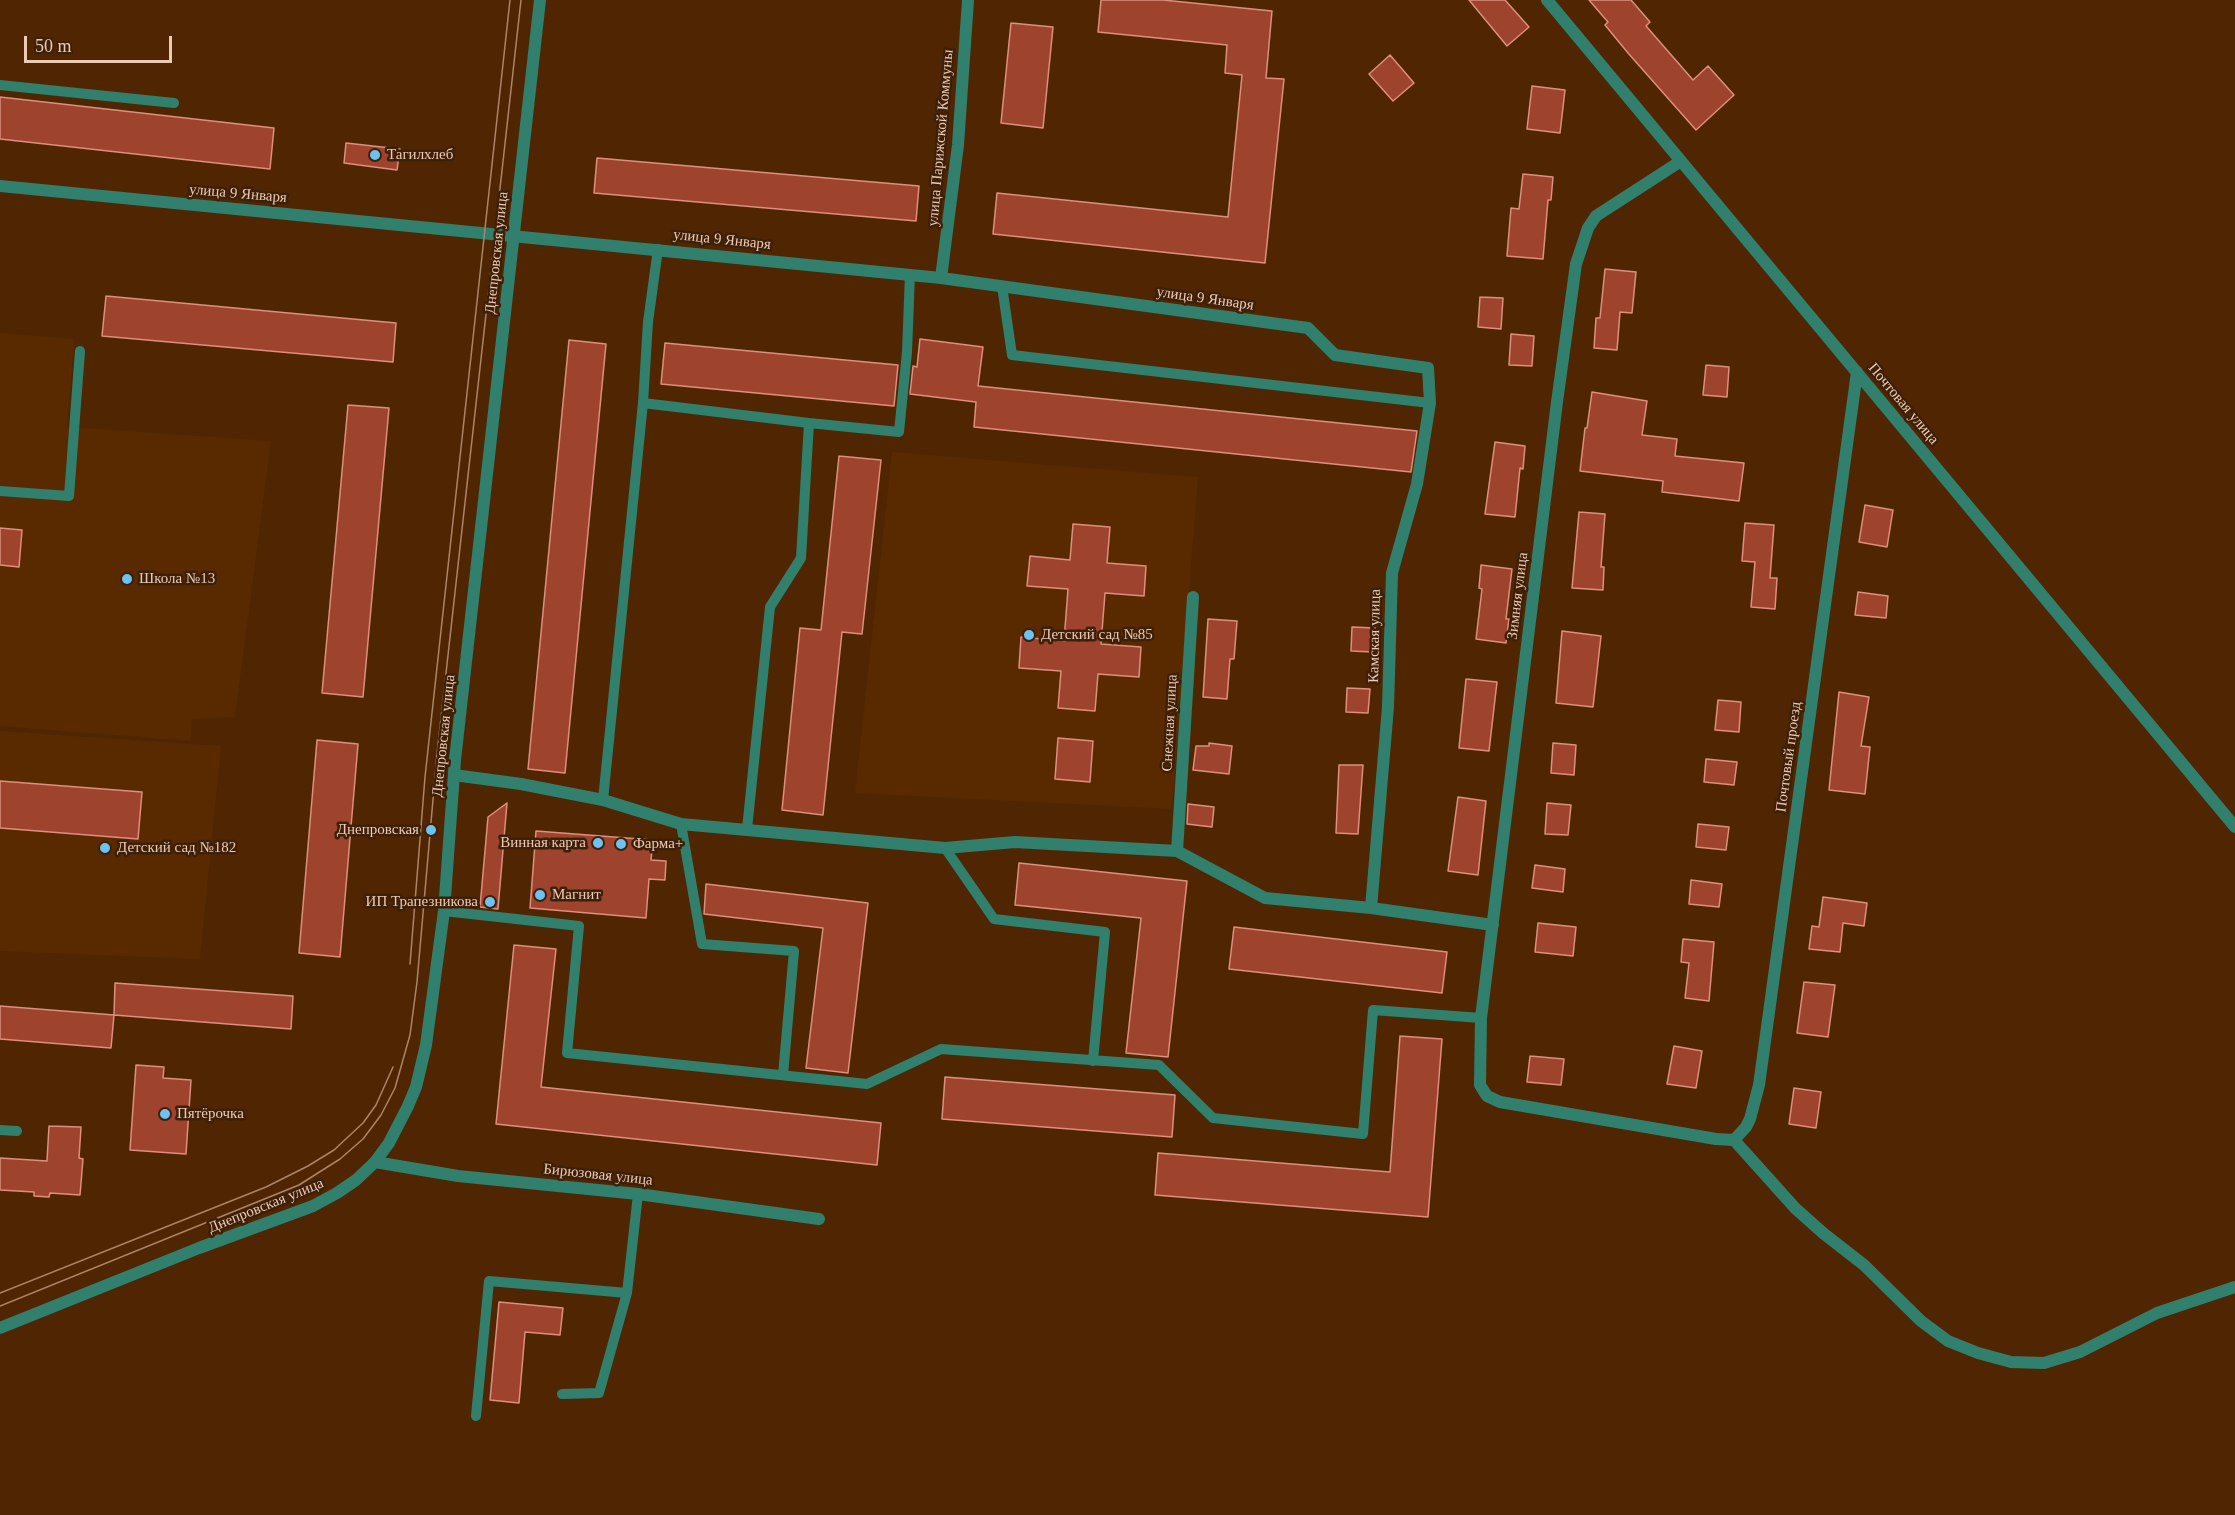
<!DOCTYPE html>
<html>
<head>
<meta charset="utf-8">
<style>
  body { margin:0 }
  #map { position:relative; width:2235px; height:1515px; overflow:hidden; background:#502602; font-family:"Times New Roman",serif }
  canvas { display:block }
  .scale { position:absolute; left:24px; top:36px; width:148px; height:27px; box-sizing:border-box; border:3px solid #eccab5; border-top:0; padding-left:8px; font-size:18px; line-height:21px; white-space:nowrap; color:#eccab5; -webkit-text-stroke:4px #3e2009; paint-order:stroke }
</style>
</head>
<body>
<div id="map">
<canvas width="2235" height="1515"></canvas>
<div class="scale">50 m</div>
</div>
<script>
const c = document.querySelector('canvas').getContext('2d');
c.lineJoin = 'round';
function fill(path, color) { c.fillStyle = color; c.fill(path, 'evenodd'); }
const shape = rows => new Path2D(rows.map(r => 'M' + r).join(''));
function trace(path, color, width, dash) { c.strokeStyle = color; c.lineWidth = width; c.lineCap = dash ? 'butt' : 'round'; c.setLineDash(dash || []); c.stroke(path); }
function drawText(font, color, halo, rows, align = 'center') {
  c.font = font + ' "Times New Roman",serif'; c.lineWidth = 5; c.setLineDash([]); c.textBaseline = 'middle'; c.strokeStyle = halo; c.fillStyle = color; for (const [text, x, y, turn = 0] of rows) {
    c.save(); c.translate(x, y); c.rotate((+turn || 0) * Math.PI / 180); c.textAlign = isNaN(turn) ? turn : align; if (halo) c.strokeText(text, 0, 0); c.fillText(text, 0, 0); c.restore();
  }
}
const built = shape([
  [0,333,74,339,67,427,271,441,235,717,192,719,191,741,0,726],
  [892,452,1198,477,1172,809,855,793],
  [0,731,221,746,200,959,0,951]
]);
const building = shape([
  [1101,0,1163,0,1272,11,1266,78,1284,79,1265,263,993,234,997,193,1228,217,1242,75,1225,73,1227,45,1098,32,1101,0],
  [1469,0,1505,0,1529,27,1507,46,1469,0],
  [1589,0,1631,0,1650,22,1646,26,1693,80,1708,66,1734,95,1696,130,1628,53,1605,25,1608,22,1589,0],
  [1011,23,1053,27,1043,128,1001,123,1011,23],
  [1390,55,1414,83,1393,101,1369,74,1390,55],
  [1532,86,1565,90,1560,133,1527,129,1532,86],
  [0,97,274,128,270,169,0,139,0,97],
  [346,143,400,149,397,170,344,163,346,143],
  [597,158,919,186,916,221,594,193,597,158],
  [1523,174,1553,177,1551,200,1548,200,1543,259,1507,256,1511,208,1519,209,1523,174],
  [1605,269,1636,272,1632,313,1620,312,1617,350,1594,348,1596,318,1600,318,1605,269],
  [106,296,396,323,393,362,102,336,106,296],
  [1480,297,1503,298,1501,329,1478,327,1480,297],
  [1511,334,1534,336,1532,366,1509,365,1511,334],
  [920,339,983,347,978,386,1417,431,1411,472,974,427,976,402,910,394,913,366,917,367,920,339],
  [569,340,606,344,565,773,528,769,569,340],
  [665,343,898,365,894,406,661,384,665,343],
  [1706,365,1729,367,1727,397,1703,395,1706,365],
  [1592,392,1647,401,1642,435,1677,439,1675,456,1744,463,1739,501,1662,492,1663,481,1580,471,1585,428,1587,428,1592,392],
  [348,405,389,408,363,697,322,693,348,405],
  [1495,442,1525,446,1523,469,1520,468,1515,517,1485,514,1495,442],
  [839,456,881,460,862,634,842,632,823,815,782,810,800,628,821,630,839,456],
  [1865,505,1893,510,1887,547,1859,542,1865,505],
  [1579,512,1605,514,1601,567,1604,567,1603,590,1572,588,1579,512],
  [1745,523,1774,525,1770,578,1777,578,1775,609,1751,607,1755,562,1742,561,1745,523],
  [1073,524,1110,527,1107,563,1146,566,1144,596,1105,593,1101,644,1141,647,1139,677,1098,674,1095,711,1058,708,1061,671,1019,668,1021,637,1064,641,1068,589,1027,586,1030,556,1070,560,1073,524],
  [0,528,22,530,19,567,0,565,0,528],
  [1481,565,1512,569,1506,619,1509,619,1506,643,1476,639,1482,589,1479,588,1481,565],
  [1858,592,1888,596,1886,618,1855,615,1858,592],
  [1208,619,1237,621,1234,659,1230,659,1227,699,1203,697,1208,619],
  [1352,627,1375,628,1373,652,1351,651,1352,627],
  [1562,631,1601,636,1593,707,1556,703,1562,631],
  [1466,679,1497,682,1489,751,1459,748,1466,679],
  [1347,688,1370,689,1368,713,1346,712,1347,688],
  [1839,692,1869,697,1861,746,1870,747,1865,794,1829,790,1839,692],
  [1718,700,1741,702,1739,732,1715,730,1718,700],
  [1058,738,1093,741,1090,782,1055,779,1058,738],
  [317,740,358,744,340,957,299,953,317,740],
  [1209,743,1232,746,1229,774,1193,770,1196,746,1209,746,1209,743],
  [1553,743,1576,745,1574,775,1551,773,1553,743],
  [1706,759,1737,762,1734,785,1704,782,1706,759],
  [1339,765,1363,765,1358,834,1336,833,1339,765],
  [0,781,142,792,138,839,0,828,0,781],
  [1458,797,1486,801,1478,875,1448,871,1458,797],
  [507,803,498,909,480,907,488,817,507,803],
  [1547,803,1571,805,1568,835,1545,834,1547,803],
  [1188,804,1214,807,1212,827,1187,824,1188,804],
  [1698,824,1729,827,1726,850,1696,847,1698,824],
  [536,831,653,840,651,860,666,861,665,880,649,879,646,918,530,908,536,831],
  [1019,863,1187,881,1168,1057,1126,1053,1141,918,1015,905,1019,863],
  [1535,865,1565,869,1563,892,1532,888,1535,865],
  [1691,880,1722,884,1719,907,1689,904,1691,880],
  [706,884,868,903,848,1073,806,1068,823,928,704,914,706,884],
  [1823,897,1867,903,1864,926,1843,923,1840,952,1809,949,1812,926,1819,927,1823,897],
  [1538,923,1576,927,1573,956,1535,952,1538,923],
  [1234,927,1447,952,1442,993,1229,969,1234,927],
  [1683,939,1714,942,1709,1001,1685,998,1689,963,1681,962,1683,939],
  [514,945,556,949,541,1087,881,1123,877,1165,496,1124,514,945],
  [1804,982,1835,985,1828,1037,1797,1033,1804,982],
  [115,983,293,996,291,1029,114,1015,115,983],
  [0,1006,114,1015,111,1048,0,1039,0,1006],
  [1400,1036,1442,1039,1428,1217,1155,1195,1158,1153,1390,1172,1400,1036],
  [1674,1046,1702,1051,1696,1088,1667,1084,1674,1046],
  [1530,1056,1564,1059,1561,1085,1527,1082,1530,1056],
  [136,1065,164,1067,163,1078,191,1080,186,1154,130,1150,136,1065],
  [945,1077,1175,1095,1172,1137,942,1119,945,1077],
  [1794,1088,1821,1092,1816,1128,1789,1124,1794,1088],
  [49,1126,81,1127,79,1158,83,1159,80,1195,50,1193,49,1197,34,1196,34,1192,0,1190,0,1158,47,1161,49,1126],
  [499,1302,563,1308,560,1335,525,1332,519,1403,490,1400,499,1302]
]);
const service = shape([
  [0,85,174,103],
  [1002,286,1012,355,1430,403],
  [643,403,648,322,658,249],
  [809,423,899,432,907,352,910,274],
  [0,491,69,496,80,351],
  [603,800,643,403,809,423,801,558,770,607,747,829],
  [681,824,702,944,794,951,783,1075],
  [945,848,994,919,1105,932,1093,1061],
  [444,911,579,926,567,1053,867,1084,941,1049,1159,1065,1213,1118,1363,1134,1373,1010,1481,1018],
  [0,1130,17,1131],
  [562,1394,599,1393,627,1293],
  [476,1416,489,1281,627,1293,638,1194]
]);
const minor = shape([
  [1547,0,2235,827],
  [1681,161,1596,216,1588,228,1576,264,1557,402,1481,1018,1480,1085,1487,1096,1500,1102,1716,1139,1734,1140,1795,1208,1823,1233,1864,1265,1921,1321,1948,1341,1978,1353,2011,1362,2044,1363,2080,1352,2157,1313,2235,1287],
  [0,186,941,278,1308,328,1335,355,1428,368,1430,403,1417,484,1392,573,1388,707,1371,908],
  [941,278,958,145,968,0],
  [454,775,521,784,603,800,681,824,945,848,1015,842,1177,851,1265,898,1371,908,1493,925],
  [1177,851,1193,597],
  [1734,1140,1746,1127,1750,1119,1759,1085,1857,372],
  [375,1162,458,1176,638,1194,819,1219]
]);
const tertiary = shape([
  [0,1328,199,1248,313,1206,337,1193,356,1180,375,1162,389,1143,408,1106,416,1087,426,1045,444,911,455,760,540,0]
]);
const tram = shape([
  [410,964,425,777,510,0],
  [0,1293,266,1187,308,1166,334,1150,363,1123,376,1105,393,1067],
  [0,1306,299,1185,340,1159,363,1139,381,1115,395,1088,410,1035,417,982,437,754,521,0]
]);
const markers = [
  [375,155,6,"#6cc3f2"],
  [127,579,6,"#6cc3f2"],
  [1029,635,6,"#6cc3f2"],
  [431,830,6,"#6cc3f2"],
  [598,843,6,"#6cc3f2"],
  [621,844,6,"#6cc3f2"],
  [105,848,6,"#6cc3f2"],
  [540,895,6,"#6cc3f2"],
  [490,902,6,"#6cc3f2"],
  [165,1114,6,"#6cc3f2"]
];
const streetNames = [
  ["улица Парижской Коммуны",941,138,-85],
  ["улица 9 Января",238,194,5],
  ["улица 9 Января",722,240,6],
  ["Днепровская улица",497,253,-84],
  ["улица 9 Января",1205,299,8],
  ["Почтовая улица",1903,404,50],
  ["Зимняя улица",1518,596,-83],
  ["Камская улица",1375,636,-89],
  ["Снежная улица",1170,723,-87],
  ["Днепровская улица",444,736,-84],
  ["Почтовый проезд",1789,757,-82],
  ["Бирюзовая улица",598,1175,6],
  ["Днепровская улица",266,1206,-22]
];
const poiNames = [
  ["Тагилхлеб",387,155],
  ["Школа №13",139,579],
  ["Детский сад №85",1041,635],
  ["Днепровская",419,830,"right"],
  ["Винная карта",586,843,"right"],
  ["Фарма+",633,844],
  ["Детский сад №182",117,848],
  ["Магнит",552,895],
  ["ИП Трапезникова",478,902,"right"],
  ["Пятёрочка",177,1114]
];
fill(built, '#592a00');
fill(building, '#9e432e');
trace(building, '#dc907d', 1.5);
trace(service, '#30806d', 10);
trace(minor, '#30806d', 12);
trace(tertiary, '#30806d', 12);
trace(tram, '#ab856a', 1.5);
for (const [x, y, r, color] of markers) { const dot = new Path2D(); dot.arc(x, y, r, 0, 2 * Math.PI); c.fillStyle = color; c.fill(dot); trace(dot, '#3e2009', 2); }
drawText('15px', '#eccab5', '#3e2009', streetNames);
drawText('15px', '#eccab5', '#3e2009', poiNames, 'left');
</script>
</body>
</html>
